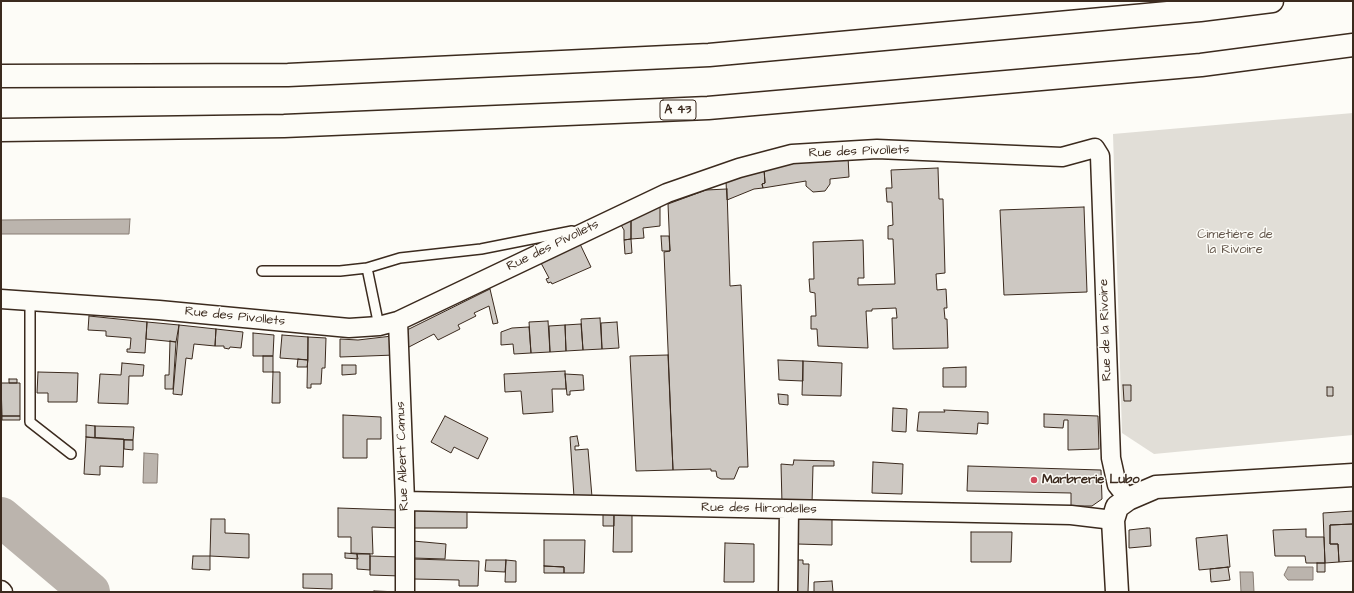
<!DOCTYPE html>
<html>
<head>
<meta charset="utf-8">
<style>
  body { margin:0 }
  #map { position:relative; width:1354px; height:593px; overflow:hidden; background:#fdfcf7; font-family:"Architects Daughter",sans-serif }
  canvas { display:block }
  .frame { position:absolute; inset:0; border:2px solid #3b2a1e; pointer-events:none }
</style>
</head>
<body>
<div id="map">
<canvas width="1354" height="593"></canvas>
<div class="frame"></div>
</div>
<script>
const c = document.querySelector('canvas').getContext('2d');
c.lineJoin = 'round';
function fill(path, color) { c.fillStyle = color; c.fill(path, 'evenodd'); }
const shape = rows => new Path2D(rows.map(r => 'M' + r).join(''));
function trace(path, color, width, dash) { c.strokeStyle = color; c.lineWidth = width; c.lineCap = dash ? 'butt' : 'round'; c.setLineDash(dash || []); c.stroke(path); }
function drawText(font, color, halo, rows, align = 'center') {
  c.font = font + ' "Architects Daughter",sans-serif'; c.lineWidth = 3; c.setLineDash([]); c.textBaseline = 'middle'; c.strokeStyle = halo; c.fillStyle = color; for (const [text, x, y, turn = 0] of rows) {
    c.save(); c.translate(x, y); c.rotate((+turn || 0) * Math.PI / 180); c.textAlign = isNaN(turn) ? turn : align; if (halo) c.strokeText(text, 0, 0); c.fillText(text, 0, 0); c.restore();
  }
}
const green = shape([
  [1353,113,1353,435,1154,454,1122,433,1113,134]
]);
const water = shape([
  [130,219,129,234,1,234,1,220,130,219],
  [144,453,158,454,157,483,143,483,144,453],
  [1288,567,1313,567,1313,580,1288,580,1284,575,1288,567],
  [1240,572,1253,572,1254,592,1241,592,1240,572]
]);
const river = shape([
  [1,517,90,592]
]);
const building = shape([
  [848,156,849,177,830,179,830,184,825,191,813,192,806,186,806,181,763,188,762,184,765,183,764,169,788,163,848,156],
  [938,168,939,199,943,199,945,273,936,274,937,290,946,289,947,308,944,308,945,319,947,319,948,348,893,349,892,318,897,318,896,308,872,309,872,311,866,311,868,348,818,346,817,329,811,329,811,316,816,316,815,293,810,292,809,279,814,279,813,242,863,240,864,278,858,278,858,285,895,284,893,239,888,239,888,226,893,225,892,202,887,202,886,188,892,188,891,170,938,168],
  [764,169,765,183,762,184,763,188,754,189,727,200,726,182,764,169],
  [727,189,730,286,741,285,748,467,739,467,734,479,721,479,717,477,716,471,711,471,711,469,673,470,664,252,670,251,668,204,706,190,727,189],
  [660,206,660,226,643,228,644,238,631,239,631,220,660,206],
  [1084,207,1087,292,1004,295,1000,210,1084,207],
  [631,220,631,239,624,240,624,230,621,225,631,220],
  [661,236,669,236,670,251,662,251,661,236],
  [631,239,632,253,625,254,624,240,631,239],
  [580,244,591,267,552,284,551,282,548,283,546,279,549,278,541,263,580,244],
  [490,289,498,323,493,324,489,306,474,313,476,316,458,325,460,329,438,340,434,334,407,348,407,330,490,289],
  [89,316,147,322,145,353,127,352,127,349,130,349,131,338,106,336,106,331,88,330,89,316],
  [600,318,602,349,583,350,581,319,600,318],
  [548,321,550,352,531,353,529,322,548,321],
  [147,322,179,325,176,342,146,339,147,322],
  [617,322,619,348,602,349,601,323,617,322],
  [581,324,583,350,566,351,565,325,581,324],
  [179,325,216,329,215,346,194,344,192,359,186,358,182,395,173,394,179,325],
  [565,325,566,351,550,352,549,326,565,325],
  [529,327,531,353,514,354,513,344,501,345,501,332,512,328,529,327],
  [216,329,243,332,241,348,230,347,229,349,224,348,224,346,215,346,216,329],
  [253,333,274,335,273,356,253,356,253,333],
  [282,335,308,337,308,360,280,358,282,335],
  [392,336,395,355,340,357,340,339,358,340,392,336],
  [308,337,326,338,325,368,322,368,321,384,311,384,311,388,307,388,308,337],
  [170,341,176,342,173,389,165,389,165,375,169,375,170,341],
  [668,355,673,470,636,471,630,356,668,355],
  [263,356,273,356,273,372,263,372,263,356],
  [298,359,308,360,307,367,297,367,298,359],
  [778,360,803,361,803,381,779,380,778,360],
  [803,361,842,363,841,396,802,395,803,361],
  [122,363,144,365,143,376,129,376,128,404,98,403,100,374,121,375,122,363],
  [342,365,356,365,356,374,342,375,342,365],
  [966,367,966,387,943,387,943,368,966,367],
  [565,371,566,389,552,389,553,412,523,414,521,391,505,392,504,374,565,371],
  [38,372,78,373,77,402,48,402,48,393,37,393,38,372],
  [273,372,280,372,280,403,272,403,273,372],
  [565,374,583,375,584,390,570,391,570,395,567,395,565,374],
  [9,379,17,379,17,383,9,383,9,379],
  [1,383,20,383,20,416,2,416,1,383],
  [1123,385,1131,385,1131,401,1124,401,1123,385],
  [1327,387,1333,387,1333,396,1327,396,1327,387],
  [778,394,788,395,788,405,779,404,778,394],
  [893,408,907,409,906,432,892,431,893,408],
  [944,410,988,412,988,424,978,423,977,434,917,431,919,412,945,412,944,410],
  [1044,414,1098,416,1099,449,1068,450,1068,420,1064,420,1063,428,1044,427,1044,414],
  [343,415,381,417,381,439,367,439,367,458,343,458,343,415],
  [2,416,20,416,20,420,2,420,2,416],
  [445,416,488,438,478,459,454,447,451,453,431,442,445,416],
  [86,425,95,426,95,438,86,437,86,425],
  [95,426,134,427,133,440,95,438,95,426],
  [577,436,579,446,575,446,575,450,588,449,592,497,574,497,570,437,577,436],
  [86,437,124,439,123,467,100,466,100,475,84,474,86,437],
  [124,440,133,440,133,450,124,449,124,440],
  [794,460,834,461,834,466,813,466,812,504,782,504,781,464,793,465,794,460],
  [873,462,903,464,902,494,872,493,873,462],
  [968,466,1101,470,1102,499,1092,506,1071,506,1071,493,967,491,968,466],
  [338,508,398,510,399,528,372,527,373,554,351,553,351,537,338,537,338,508],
  [413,510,467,511,467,528,412,528,413,510],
  [1353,511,1353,524,1330,525,1330,544,1338,544,1339,562,1325,563,1323,513,1353,511],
  [603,514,614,514,614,526,603,526,603,514],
  [614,514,632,514,632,552,613,552,614,514],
  [798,517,832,518,832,545,797,544,798,517],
  [211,519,225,519,225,533,249,534,249,558,210,556,211,519],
  [1353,524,1353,561,1339,562,1338,544,1330,544,1330,525,1353,524],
  [1147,528,1150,528,1151,546,1129,548,1129,530,1147,528],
  [1306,529,1306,537,1324,537,1325,563,1306,563,1305,556,1275,556,1273,530,1306,529],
  [971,532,1012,532,1011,562,971,562,971,532],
  [1227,535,1230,567,1199,570,1196,538,1227,535],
  [544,540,585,540,584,573,564,573,564,567,544,566,544,540],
  [413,541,446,544,445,559,413,558,413,541],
  [725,543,754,544,754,582,724,582,725,543],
  [345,553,357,554,358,559,345,558,345,553],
  [357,554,370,554,370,570,357,569,357,554],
  [193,556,210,556,210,570,192,569,193,556],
  [370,556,401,557,401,576,370,575,370,556],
  [413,559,479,561,478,586,459,586,459,580,414,579,413,559],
  [486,560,506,560,505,572,485,571,486,560],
  [506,560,516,561,516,582,505,582,506,560],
  [797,560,803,560,803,564,809,564,808,592,796,592,797,560],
  [1317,563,1325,563,1325,572,1317,572,1317,563],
  [544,566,564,567,564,573,544,573,544,566],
  [1228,567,1230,580,1211,582,1210,569,1228,567],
  [303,574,332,574,332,589,303,588,303,574],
  [832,581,833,592,814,592,814,582,832,581],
  [374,591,401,592,374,592,374,591]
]);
const lane = shape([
  [367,268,379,326],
  [262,271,340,271,367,268,400,258,481,249,572,231],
  [30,301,30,422,71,454]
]);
const street = shape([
  [1,299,159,310,349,328,379,326,398,321,667,193,739,168,792,154,877,149,1062,157,1095,148,1100,156,1111,458,1117,485,1128,499],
  [398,321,405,501,405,592],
  [405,501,1071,515,1113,520],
  [1,590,3,592],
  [788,592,789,510]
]);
const secondary = shape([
  [1117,592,1113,520,1117,507,1128,499,1156,487,1353,475]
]);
const highway = shape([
  [1,76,288,75,709,55,1200,10,1272,1],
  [1,130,284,126,708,108,1201,65,1353,45]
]);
const markers = [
  [1034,480,4,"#d1495b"]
];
const shields = [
  [678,110,36]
];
const shieldNames = [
  ["A 43",678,110]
];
const streetNames = [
  ["Rue des Pivollets",859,152,-2],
  ["Rue des Pivollets",553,246,-26],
  ["Rue des Pivollets",235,317,6],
  ["Rue de la Rivoire",1106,330,-92],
  ["Rue Albert Camus",403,456,-92],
  ["Rue des Hirondelles",759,509,1]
];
const parkNames = [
  ["Cimetière de",1235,235],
  ["la Rivoire",1235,250]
];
const poiNames = [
  ["Marbrerie Lubo",1042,480]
];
fill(green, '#e1ded7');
fill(water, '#bbb4ad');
trace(water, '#887d74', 1);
trace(river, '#bbb4ad', 40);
fill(building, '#cdc8c2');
trace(building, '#3b2a1e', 1);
trace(lane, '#3b2a1e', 12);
trace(street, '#3b2a1e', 21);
trace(secondary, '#3b2a1e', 25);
trace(highway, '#3b2a1e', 25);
trace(lane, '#fdfcf7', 9);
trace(street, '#fdfcf7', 18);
trace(secondary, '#fdfcf7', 22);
trace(highway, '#fdfcf7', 22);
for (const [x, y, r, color] of markers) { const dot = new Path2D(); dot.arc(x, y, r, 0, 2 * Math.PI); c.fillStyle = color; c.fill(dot); trace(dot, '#fdfcf7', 1.5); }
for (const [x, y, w] of shields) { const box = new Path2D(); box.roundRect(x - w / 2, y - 10, w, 20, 3); c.fillStyle = '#fdfcf7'; c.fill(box); trace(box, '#3b2a1e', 1); }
drawText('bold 12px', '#3b2a1e', null, shieldNames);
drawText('13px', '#3b2a1e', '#fdfcf7', streetNames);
drawText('13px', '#64574c', '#fdfcf7', parkNames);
drawText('bold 13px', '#3b2a1e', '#fdfcf7', poiNames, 'left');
</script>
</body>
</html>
